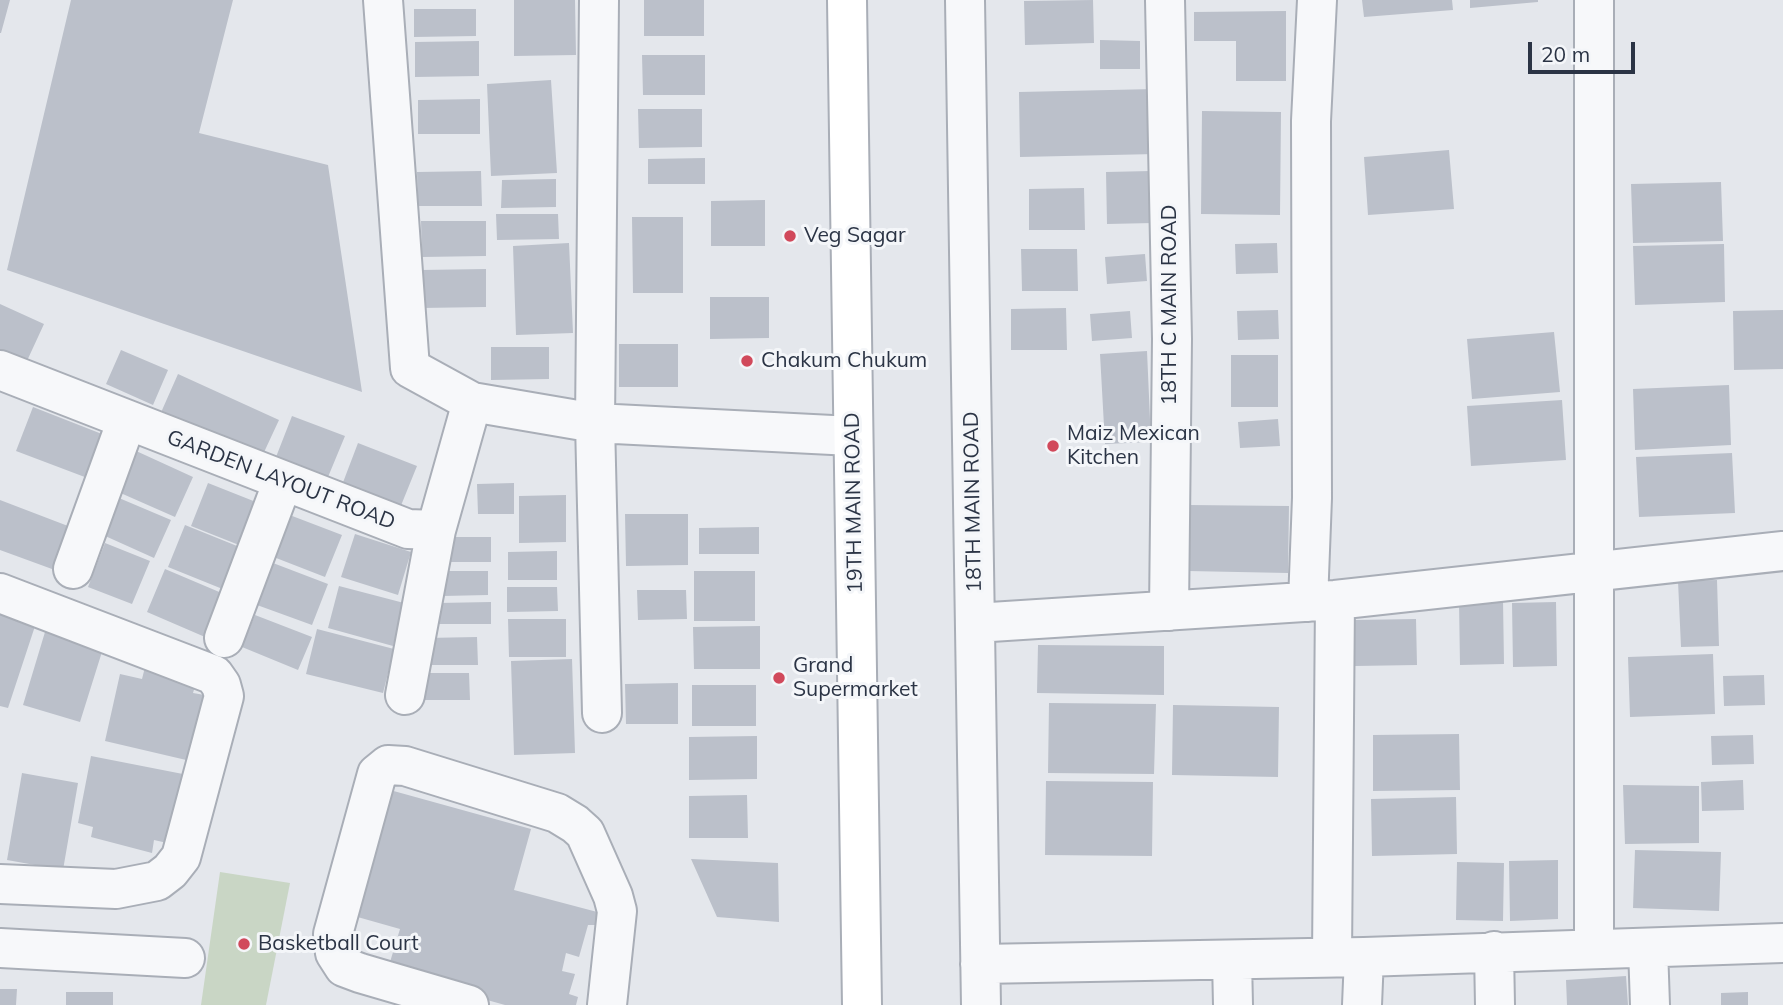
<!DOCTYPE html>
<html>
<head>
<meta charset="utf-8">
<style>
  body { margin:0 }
  #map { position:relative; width:1783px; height:1005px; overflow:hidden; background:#e4e7ec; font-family:Mulish,sans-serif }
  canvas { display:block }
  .scale { position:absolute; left:1528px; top:42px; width:107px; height:32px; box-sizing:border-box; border:4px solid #2b3445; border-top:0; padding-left:9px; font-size:21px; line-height:24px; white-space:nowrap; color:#2b3445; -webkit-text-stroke:5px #f4f6f9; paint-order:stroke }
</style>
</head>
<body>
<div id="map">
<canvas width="1783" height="1005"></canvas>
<div class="scale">20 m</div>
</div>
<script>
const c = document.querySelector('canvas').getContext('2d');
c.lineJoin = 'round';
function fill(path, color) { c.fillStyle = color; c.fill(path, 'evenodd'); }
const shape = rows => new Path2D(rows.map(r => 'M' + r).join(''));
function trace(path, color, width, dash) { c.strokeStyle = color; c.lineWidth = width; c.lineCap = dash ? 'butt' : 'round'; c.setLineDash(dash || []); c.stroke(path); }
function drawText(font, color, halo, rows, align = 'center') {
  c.font = font + ' Mulish,sans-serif'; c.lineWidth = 6; c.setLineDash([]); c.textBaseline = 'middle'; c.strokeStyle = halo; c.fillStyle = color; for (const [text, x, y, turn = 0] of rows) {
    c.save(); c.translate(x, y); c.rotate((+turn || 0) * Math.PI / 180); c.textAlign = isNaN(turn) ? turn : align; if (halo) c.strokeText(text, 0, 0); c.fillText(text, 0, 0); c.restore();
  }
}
const green = shape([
  [220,872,290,883,266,1005,201,1005]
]);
const building = shape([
  [0,0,10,0,1,33,0,33],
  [71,0,233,0,199,133,328,165,362,392,7,270],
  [514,0,575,0,576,55,514,56],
  [644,0,704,0,704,36,644,36],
  [1093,0,1094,43,1025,45,1024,1],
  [1362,0,1452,0,1453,10,1364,17],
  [1470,0,1538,0,1538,2,1470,8],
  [414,9,476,9,476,36,414,37],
  [1286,11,1286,81,1236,81,1236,41,1194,41,1194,12],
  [1100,40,1140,41,1140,69,1100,69],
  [479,41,479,76,415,77,415,42],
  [642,55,705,55,705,95,643,95],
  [551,80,557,173,491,176,487,84],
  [1155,89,1156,154,1020,157,1019,92],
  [480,99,480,134,418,134,418,100],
  [638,109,702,109,702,147,639,148],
  [1202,111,1281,112,1280,215,1201,214],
  [1449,150,1454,209,1368,215,1364,157],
  [705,158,705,184,648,184,648,159],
  [481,171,482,206,418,206,417,172],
  [1151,171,1153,223,1107,224,1106,172],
  [556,179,556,207,501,208,502,180],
  [1721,182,1723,241,1633,243,1631,184],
  [1084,188,1085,230,1029,230,1029,189],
  [765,200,765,246,711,246,711,201],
  [496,214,558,214,559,239,497,240],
  [632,217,683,217,683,293,633,293],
  [421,221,486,221,486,256,422,257],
  [569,243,573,333,516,335,513,246],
  [1277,243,1278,273,1236,274,1235,244],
  [1724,244,1725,302,1635,305,1633,246],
  [1021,249,1077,249,1078,291,1022,291],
  [1145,254,1147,281,1107,284,1105,257],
  [486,269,486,307,421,308,421,270],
  [710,297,769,297,769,338,710,339],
  [0,304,44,324,26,363,0,352],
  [1066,308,1067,350,1011,350,1011,309],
  [1278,310,1279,339,1238,340,1237,311],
  [1783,310,1783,369,1734,370,1733,311],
  [1130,311,1132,338,1092,341,1090,314],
  [1554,332,1560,392,1472,399,1467,339],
  [619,344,678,344,678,387,619,387],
  [491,347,549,347,549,379,491,380],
  [121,350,168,370,153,405,106,384],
  [1147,351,1151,442,1105,444,1100,354],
  [1231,355,1278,355,1278,407,1231,407],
  [178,374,279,420,259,463,159,417],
  [1729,385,1731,445,1635,450,1633,389],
  [1562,400,1566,460,1471,466,1467,406],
  [33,407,107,436,90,479,16,451],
  [292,416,345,436,328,477,276,457],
  [1278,419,1280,446,1240,448,1238,422],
  [358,443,417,466,400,508,342,485],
  [134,450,193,477,175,517,116,491],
  [1732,453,1735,513,1639,517,1636,457],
  [208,483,261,504,244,547,191,526],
  [514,483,514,514,478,514,477,484],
  [566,495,566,542,519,543,519,496],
  [119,498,171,520,154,558,103,535],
  [0,500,68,526,52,569,0,550],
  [1189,505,1289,506,1288,573,1188,571],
  [287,514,342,535,325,577,271,556],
  [625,514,688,514,688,565,626,566],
  [185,525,242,548,225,590,168,567],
  [759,527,759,554,699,554,699,528],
  [355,534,411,552,398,595,341,577],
  [445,537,491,537,491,562,445,562],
  [105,543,150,561,132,604,88,587],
  [557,551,557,580,508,580,508,552],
  [273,563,328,584,312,625,257,605],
  [165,569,224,594,205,637,147,612],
  [443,571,488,571,488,595,443,596],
  [694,571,755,571,755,621,694,621],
  [1717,580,1719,646,1681,647,1678,581],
  [339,586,404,603,393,646,328,628],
  [507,587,557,587,558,611,507,612],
  [637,590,686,590,687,619,638,620],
  [1503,600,1504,664,1460,665,1459,601],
  [491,602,491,624,438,624,438,603],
  [1556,602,1557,666,1513,667,1512,603],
  [0,605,38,617,8,708,0,706],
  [255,615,312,637,298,670,242,647],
  [508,619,566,619,566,657,509,657],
  [1416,619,1417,665,1355,666,1354,620],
  [48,622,106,639,80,722,23,705],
  [760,626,760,669,694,669,693,627],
  [317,629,394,649,383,693,306,674],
  [477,637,478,665,426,665,426,638],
  [1038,645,1164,646,1164,695,1037,693],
  [1713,654,1715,714,1630,717,1628,657],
  [572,659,575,753,514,755,511,661],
  [145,667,197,679,193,693,216,697,199,763,105,741,120,674,142,679],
  [418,673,469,673,470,700,418,700],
  [1764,675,1765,705,1724,706,1723,676],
  [678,683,678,724,626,724,625,684],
  [692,685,756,685,756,726,692,726],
  [1049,703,1156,704,1154,774,1048,773],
  [1173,705,1279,707,1278,777,1172,775],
  [1459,734,1460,790,1373,791,1373,735],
  [1753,735,1754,764,1712,765,1711,736],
  [757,736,757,779,689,780,689,737],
  [91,756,188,775,176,845,154,840,152,853,91,837,93,827,78,823],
  [22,773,78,783,63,870,7,860],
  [1743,780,1744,810,1702,811,1701,782],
  [1046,781,1153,782,1152,856,1045,855],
  [1623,785,1699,786,1699,843,1625,844],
  [390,790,531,829,514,890,601,913,598,925,588,925,579,957,566,953,562,971,575,974,569,994,578,997,576,1005,505,1005,387,972,400,929,354,916],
  [747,795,748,838,689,838,689,796],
  [1456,797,1457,854,1372,856,1371,799],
  [1635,850,1721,852,1719,911,1633,908],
  [691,859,778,863,779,922,717,917],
  [1558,860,1558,919,1510,921,1509,861],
  [1457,862,1504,863,1503,921,1456,920],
  [1626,976,1628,1005,1567,1005,1566,980],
  [0,989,17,989,16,1005,0,1005],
  [66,992,113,992,113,1005,66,1005],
  [1748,992,1748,1005,1721,1005,1721,993]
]);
const minor = shape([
  [383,0,410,368,472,402],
  [599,0,595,423,602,713],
  [965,0,981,1005],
  [1165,0,1172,339,1169,611],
  [1594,0,1594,949],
  [0,370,408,529,436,530,472,402,595,423,852,436],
  [73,569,127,420],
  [0,593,214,675,221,685,224,696,181,857,170,871,157,881,116,889,0,884],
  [1308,602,1312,498,1311,121,1317,0],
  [975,623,1335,600,1783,551],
  [224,638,283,481],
  [405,695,436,530],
  [0,948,185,958],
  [1648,948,1650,1005],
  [1494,951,1495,1005],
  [1332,957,1335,600],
  [1232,960,1233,1005],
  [980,964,1364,957,1783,943],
  [469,1005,360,973,344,967,335,953,333,934,377,774,388,765,405,766,557,813,575,824,585,833,613,896,617,911,607,1005],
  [1362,1005,1364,957]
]);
const secondary = shape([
  [847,0,862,1005]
]);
const markers = [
  [790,236,7,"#d1495b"],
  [747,361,7,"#d1495b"],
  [1053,446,7,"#d1495b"],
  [779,678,7,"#d1495b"],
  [244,944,7,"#d1495b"]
];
const poiNames = [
  ["Veg Sagar",804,236],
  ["Chakum Chukum",761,361],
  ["Maiz Mexican",1067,434],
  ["Kitchen",1067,458],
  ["Grand",793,666],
  ["Supermarket",793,690],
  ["Basketball Court",258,944]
];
const streetNames = [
  ["18TH C MAIN ROAD",1170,305,-90],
  ["GARDEN LAYOUT ROAD",281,480,21],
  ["18TH MAIN ROAD",973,502,-91],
  ["19TH MAIN ROAD",854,503,-91]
];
fill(green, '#c9d6c5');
fill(building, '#bbc0ca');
trace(minor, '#a9aeb7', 42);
trace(secondary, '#a9aeb7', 42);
trace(minor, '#f7f8fa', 38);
trace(secondary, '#fff', 38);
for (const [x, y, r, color] of markers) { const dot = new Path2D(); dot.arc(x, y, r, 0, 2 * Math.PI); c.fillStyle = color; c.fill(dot); trace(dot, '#f4f6f9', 2.5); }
drawText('21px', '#2b3445', '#f4f6f9', poiNames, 'left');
drawText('21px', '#2b3445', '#f4f6f9', streetNames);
</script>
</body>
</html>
